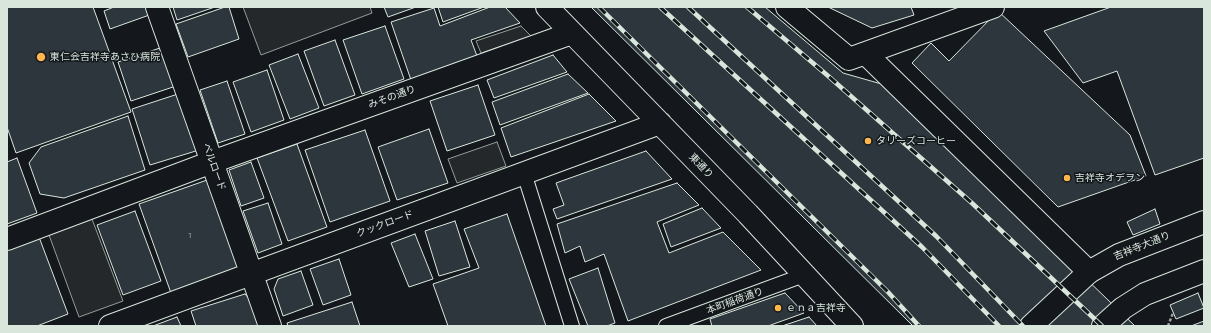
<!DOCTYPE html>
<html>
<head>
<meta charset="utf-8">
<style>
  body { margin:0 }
  #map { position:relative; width:1211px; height:333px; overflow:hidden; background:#14181c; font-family:Montserrat,sans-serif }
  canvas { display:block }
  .frame { position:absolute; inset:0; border:8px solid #d8e6dc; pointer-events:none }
</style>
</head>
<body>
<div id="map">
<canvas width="1211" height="333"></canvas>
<div class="frame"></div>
</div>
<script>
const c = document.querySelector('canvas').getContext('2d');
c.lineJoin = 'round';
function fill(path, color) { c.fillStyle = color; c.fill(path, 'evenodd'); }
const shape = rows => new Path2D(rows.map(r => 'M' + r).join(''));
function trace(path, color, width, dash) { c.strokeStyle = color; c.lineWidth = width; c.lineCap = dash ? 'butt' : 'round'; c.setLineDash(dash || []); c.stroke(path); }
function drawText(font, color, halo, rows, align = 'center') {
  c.font = font + ' Montserrat,"Noto Sans JP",sans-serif'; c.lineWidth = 3; c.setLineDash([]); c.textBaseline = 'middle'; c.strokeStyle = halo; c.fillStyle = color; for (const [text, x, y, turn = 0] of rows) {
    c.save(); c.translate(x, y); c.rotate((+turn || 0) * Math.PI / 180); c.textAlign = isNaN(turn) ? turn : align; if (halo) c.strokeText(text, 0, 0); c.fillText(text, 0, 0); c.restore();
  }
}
const parking = shape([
  [243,7,370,7,372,13,261,55,243,7],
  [521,26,531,36,481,53,476,41,521,26],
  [497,142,506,166,457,183,448,159,497,142],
  [92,219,123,301,79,317,49,235,92,219]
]);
const building = shape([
  [7,7,93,7,131,112,16,153,7,127,7,7],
  [114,7,153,7,155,13,110,29,104,11,114,7],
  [173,7,215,7,177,20,173,7],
  [225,7,229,7,239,39,188,57,176,24,225,7],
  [384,7,416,7,388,17,384,7],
  [438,7,484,7,443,22,438,7],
  [490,7,505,7,520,23,471,40,477,56,411,80,391,22,434,8,440,26,490,7],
  [591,7,765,7,843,73,885,85,1135,326,913,326,591,7],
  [828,7,911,7,914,15,872,28,828,7],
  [1111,7,1204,7,1204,158,1155,175,1117,71,1083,83,1044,31,1111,7],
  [998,11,1130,135,1146,176,1058,207,912,63,931,43,949,61,998,11],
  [385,26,404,79,362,94,343,40,385,26],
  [335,40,355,95,324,106,304,51,335,40],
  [166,46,179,85,131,101,118,62,166,46],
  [298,54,319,108,290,119,269,65,298,54],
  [553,55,567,72,494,98,487,80,553,55],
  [267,70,284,120,251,132,233,82,267,70],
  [568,74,588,93,500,125,492,102,568,74],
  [227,81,245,134,218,143,200,90,227,81],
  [478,85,495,135,447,151,430,101,478,85],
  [181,93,199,150,150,165,132,109,181,93],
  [589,94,616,121,511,157,501,128,589,94],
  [128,116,145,170,64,198,40,194,29,163,41,147,128,116],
  [429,129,448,183,397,200,378,147,429,129],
  [365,130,390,201,330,222,305,150,365,130],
  [297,144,327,227,288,241,257,158,297,144],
  [646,151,672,179,557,219,553,209,564,205,556,183,646,151],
  [17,158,37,213,7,224,7,162,17,158],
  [251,162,264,198,241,206,229,170,251,162],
  [210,179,242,267,171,293,139,204,210,179],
  [677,183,699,205,657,222,669,253,723,232,761,270,628,321,604,254,585,262,580,246,565,253,557,224,677,183],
  [268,203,282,244,258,253,243,211,268,203],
  [702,208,721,228,671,247,663,224,702,208],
  [1155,209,1160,224,1133,235,1127,222,1155,209],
  [135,211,161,281,123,295,97,225,135,211],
  [507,214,546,326,448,326,433,284,479,268,464,229,507,214],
  [455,221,470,267,439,276,425,231,455,221],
  [415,234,433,279,409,287,391,243,415,234],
  [39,237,68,314,37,326,7,326,7,250,39,237],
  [339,259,351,295,323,305,310,269,339,259],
  [598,268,615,323,607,326,588,326,569,279,598,268],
  [301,271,313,305,283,316,274,289,278,279,301,271],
  [785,293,804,313,768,326,712,326,710,319,785,293],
  [1198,293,1204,308,1176,319,1170,305,1198,293],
  [245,294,252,302,260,326,196,326,191,311,245,294],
  [352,302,360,326,288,326,287,323,352,302],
  [177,317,181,326,153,326,177,317],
  [809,317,817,326,782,326,809,317],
  [1204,321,1204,326,1191,326,1204,321]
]);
const path = shape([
  [1168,326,1173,313]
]);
const service = shape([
  [524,173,572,326],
  [666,326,804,275]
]);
const minor = shape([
  [157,7,270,326],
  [547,7,748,214,852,326],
  [787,7,849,59,993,7],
  [866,54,1089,272],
  [7,239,212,162,572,33],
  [110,326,660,123]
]);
const tertiary = shape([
  [1031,326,1089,272,1119,255,1204,222],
  [1103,326,1123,308,1145,294,1204,271]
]);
const rail = shape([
  [599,7,888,292,919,326],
  [660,7,922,247,999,326],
  [688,7,936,236,1023,326],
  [747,7,827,75,973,204,1102,326]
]);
const markers = [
  [41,57,5,"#ffb74d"],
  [868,141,4,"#ffb74d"],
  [1067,178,4,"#ffb74d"],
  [778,308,4,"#ffb74d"]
];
const numberNames = [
  ["1",190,236]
];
const poiNames = [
  ["東仁会吉祥寺あさひ病院",50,57],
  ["タリーズコーヒー",876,141],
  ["吉祥寺オデヲン",1075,178],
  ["ｅｎａ吉祥寺",786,308]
];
const streetNames = [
  ["みその通り",392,97,-20],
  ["東通り",701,166,46],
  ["ベルロード",214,167,70],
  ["クックロード",385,224,-20],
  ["吉祥寺大通り",1142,246,-22],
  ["本町稲荷通り",735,301,-20]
];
fill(parking, '#24282b');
trace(parking, '#939e99', 1);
fill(building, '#2c363c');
trace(building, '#d8e6dc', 1);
trace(service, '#d8e6dc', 16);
trace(minor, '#d8e6dc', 24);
trace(tertiary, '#d8e6dc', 24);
trace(path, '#9da8a2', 2.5, [3, 2]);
trace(service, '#14181c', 14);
trace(minor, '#14181c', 22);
trace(tertiary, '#14181c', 22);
trace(rail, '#d8e6dc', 4.5);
trace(rail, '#14181c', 3, [9]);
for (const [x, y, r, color] of markers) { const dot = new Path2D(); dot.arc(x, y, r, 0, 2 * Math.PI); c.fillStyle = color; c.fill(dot); trace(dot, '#14181c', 1.5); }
drawText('8px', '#adbab4', null, numberNames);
drawText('10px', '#d8e6dc', '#14181c', poiNames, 'left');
drawText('10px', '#d8e6dc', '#14181c', streetNames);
</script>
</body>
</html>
